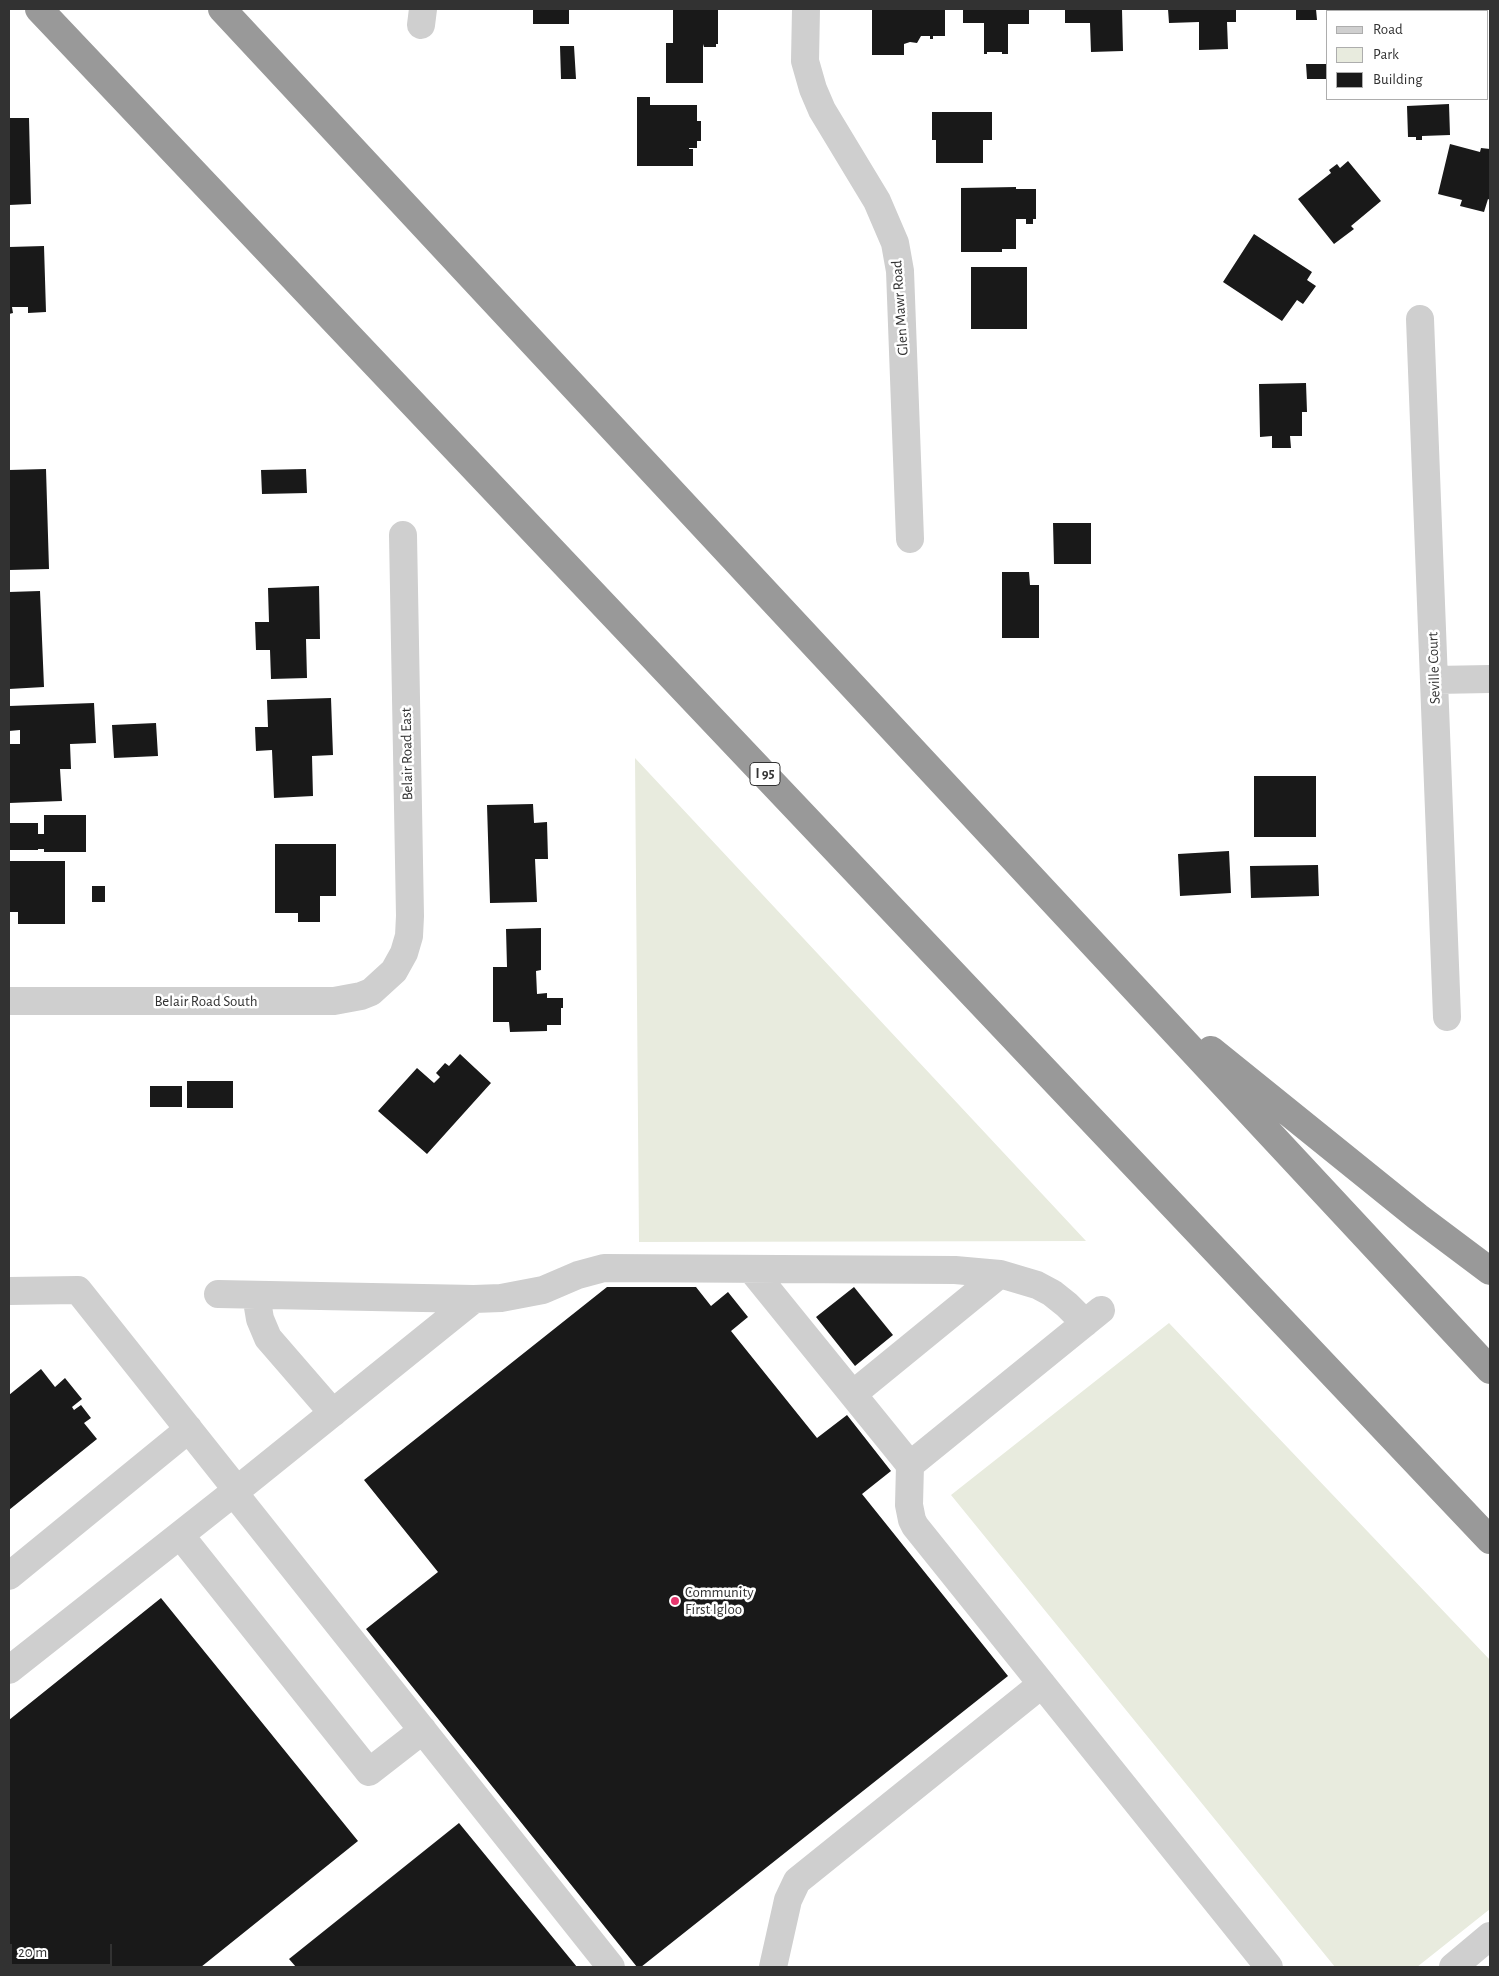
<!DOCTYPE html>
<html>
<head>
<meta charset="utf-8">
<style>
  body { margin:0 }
  #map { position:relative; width:1499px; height:1976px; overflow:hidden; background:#fff; font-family:"Alegreya Sans",sans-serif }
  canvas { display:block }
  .frame { position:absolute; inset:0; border:10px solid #323232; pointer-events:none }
  .legend { position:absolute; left:1326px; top:10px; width:162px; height:90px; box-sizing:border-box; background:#fff; border:1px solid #adadad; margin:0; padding:6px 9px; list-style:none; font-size:15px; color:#323232 }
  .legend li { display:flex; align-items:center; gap:10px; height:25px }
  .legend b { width:25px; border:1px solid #adadad }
  .scale { position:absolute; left:10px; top:1944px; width:102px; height:22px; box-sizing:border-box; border:2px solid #323232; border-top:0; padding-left:6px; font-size:15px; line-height:18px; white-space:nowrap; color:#323232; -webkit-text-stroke:4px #fff; paint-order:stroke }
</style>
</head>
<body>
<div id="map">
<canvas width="1499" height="1976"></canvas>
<div class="frame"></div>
<ul class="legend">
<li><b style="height:6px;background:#cfcfcf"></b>Road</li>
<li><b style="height:14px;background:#e8ebde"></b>Park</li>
<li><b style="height:14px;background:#191919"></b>Building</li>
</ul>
<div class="scale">20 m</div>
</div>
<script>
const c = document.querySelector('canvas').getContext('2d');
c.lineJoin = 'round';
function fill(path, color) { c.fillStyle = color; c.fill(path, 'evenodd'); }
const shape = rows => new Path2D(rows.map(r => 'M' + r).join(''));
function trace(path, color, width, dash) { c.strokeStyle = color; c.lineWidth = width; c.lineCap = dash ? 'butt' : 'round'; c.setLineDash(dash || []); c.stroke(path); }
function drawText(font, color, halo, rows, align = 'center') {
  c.font = font + ' "Alegreya Sans",sans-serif'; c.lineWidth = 5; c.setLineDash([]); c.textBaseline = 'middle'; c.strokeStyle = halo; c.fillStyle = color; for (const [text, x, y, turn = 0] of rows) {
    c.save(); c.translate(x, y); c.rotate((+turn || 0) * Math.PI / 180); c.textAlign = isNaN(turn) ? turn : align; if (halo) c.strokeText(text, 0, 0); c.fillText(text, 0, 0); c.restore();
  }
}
const green = shape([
  [635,758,1086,1241,639,1242],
  [1169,1323,1490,1660,1490,1909,1417,1967,1335,1967,951,1495]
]);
const building = shape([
  [533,9,569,9,569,24,533,24],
  [673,9,718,9,718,44,716,44,716,47,704,47,703,44,703,83,666,83,666,43,673,43],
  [872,9,945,9,945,36,933,36,933,39,930,39,930,36,921,36,917,43,910,42,904,44,904,55,872,55],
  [963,9,1029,9,1029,24,1008,24,1008,54,1002,54,1002,52,987,52,987,54,984,54,984,23,963,23],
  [1065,9,1122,9,1123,51,1091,52,1090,23,1065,23],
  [1168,9,1236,9,1236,22,1227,22,1228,49,1199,50,1199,22,1169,23],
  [1296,9,1316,9,1317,20,1296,20],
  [1408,9,1443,9,1443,11,1408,11],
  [560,46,574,46,576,79,561,79],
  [1306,64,1328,64,1328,79,1307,79],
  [637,97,650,97,650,105,697,105,697,121,701,121,701,141,697,141,697,148,689,148,689,149,693,149,693,166,637,166],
  [1449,104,1450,135,1422,136,1422,140,1416,140,1416,137,1408,137,1407,106],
  [932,112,992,112,992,140,983,140,983,163,936,163,936,140,932,140],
  [9,118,29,118,31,204,9,205],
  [1450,144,1480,152,1481,148,1490,149,1490,200,1488,199,1484,212,1460,206,1462,200,1438,194],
  [1348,161,1381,201,1351,226,1354,229,1334,244,1298,199,1331,173,1329,170,1337,164,1340,168],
  [1016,187,1016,189,1036,189,1036,219,1033,219,1033,224,1026,224,1026,219,1016,219,1016,249,1002,249,1002,252,961,252,961,188],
  [1254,234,1312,272,1307,280,1316,286,1303,304,1297,300,1282,321,1223,282],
  [44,246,46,312,28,313,28,307,12,307,13,313,9,314,9,247],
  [971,267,1027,267,1027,329,971,329],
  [1306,383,1307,412,1302,412,1302,436,1290,436,1291,448,1272,448,1272,436,1260,437,1259,384],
  [46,469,49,569,9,570,9,470],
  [306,469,307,493,262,494,261,470],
  [1053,523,1091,523,1091,564,1054,564],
  [1002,572,1029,572,1030,585,1039,585,1039,638,1002,638],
  [319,586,320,639,306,639,307,678,271,679,270,650,256,650,255,622,269,622,268,588],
  [40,591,44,687,9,689,9,592],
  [331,698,333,755,312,756,313,796,274,798,272,750,256,751,255,727,268,727,267,700],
  [94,703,96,743,70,744,71,769,60,769,62,801,9,803,9,744,20,744,20,730,9,731,9,706],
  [156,723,158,756,114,758,112,725],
  [1254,776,1316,776,1316,837,1254,837],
  [533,804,534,823,547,822,548,859,535,859,537,902,490,903,487,805],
  [44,815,86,815,86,852,44,852,44,849,38,849,38,850,9,850,9,823,38,823,38,834,44,834],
  [275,844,336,844,336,896,320,896,320,922,298,922,298,913,275,913],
  [1229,851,1231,893,1180,896,1178,854],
  [9,861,65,861,65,924,18,924,18,912,9,912],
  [1318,865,1319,896,1251,898,1250,866],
  [92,886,105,886,105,902,92,902],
  [541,928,541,970,536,971,537,994,547,993,547,998,563,998,563,1008,561,1008,561,1025,547,1025,547,1031,510,1032,509,1022,493,1022,493,967,507,967,506,929],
  [460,1054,491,1083,427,1154,378,1111,417,1068,434,1083,440,1077,436,1073,445,1063,449,1066],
  [187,1081,233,1081,233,1108,187,1108],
  [150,1086,182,1086,182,1107,150,1107],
  [607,1287,696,1287,711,1306,728,1292,748,1317,731,1331,817,1438,847,1415,891,1471,862,1494,1008,1676,641,1967,637,1967,366,1629,438,1572,364,1480],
  [854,1287,893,1335,855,1366,816,1317],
  [41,1369,55,1387,65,1378,82,1399,72,1407,74,1410,81,1405,91,1418,84,1423,97,1439,9,1510,9,1395],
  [161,1598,358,1841,201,1967,9,1967,9,1720],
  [459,1823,577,1967,296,1967,289,1959]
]);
const minor = shape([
  [806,9,805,61,813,89,822,110,877,201,895,243,900,271,910,539],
  [421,25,423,9],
  [1420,319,1447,1017],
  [1435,680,1490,679],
  [9,1001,334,1001,361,996,371,992,394,971,404,953,409,936,410,916,403,535],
  [751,1269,910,1465,909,1505,912,1520,915,1526,1269,1967],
  [9,1291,78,1290,237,1490],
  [218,1294,474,1299,501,1298,543,1290,578,1275,604,1268,955,1270,1000,1274,1037,1285,1052,1293,1067,1305,1085,1323],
  [256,1295,260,1319,268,1338,333,1413],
  [853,1394,1000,1274],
  [910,1465,1101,1310],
  [234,1493,611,1967],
  [180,1535,369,1772,423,1730],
  [9,1576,189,1429],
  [9,1670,237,1490,474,1299],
  [773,1967,788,1900,797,1881,1042,1684],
  [1453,1967,1490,1936]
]);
const highway = shape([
  [39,9,1490,1540],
  [222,9,1490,1370],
  [1211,1050,1418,1217,1490,1271]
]);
const markers = [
  [675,1601,5,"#e6366e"]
];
const shields = [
  [765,774,30]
];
const shieldNames = [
  ["I 95",765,774]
];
const streetNames = [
  ["Glen Mawr Road",900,308,-94],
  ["Seville Court",1434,668,-92],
  ["Belair Road East",407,754,-91],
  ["Belair Road South",206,1001]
];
const poiNames = [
  ["Community",685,1592],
  ["First Igloo",685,1609]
];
fill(green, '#e8ebde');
fill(building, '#191919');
trace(minor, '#cfcfcf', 28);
trace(highway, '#999', 28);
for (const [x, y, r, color] of markers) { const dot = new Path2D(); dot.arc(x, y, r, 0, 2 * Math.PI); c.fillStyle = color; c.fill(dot); trace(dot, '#fff', 2); }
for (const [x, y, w] of shields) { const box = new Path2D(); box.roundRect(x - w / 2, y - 11.5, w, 23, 4); c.fillStyle = '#fff'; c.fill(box); trace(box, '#323232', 1); }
drawText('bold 14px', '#323232', null, shieldNames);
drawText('15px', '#323232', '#fff', streetNames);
drawText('15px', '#323232', '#fff', poiNames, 'left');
</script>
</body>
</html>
